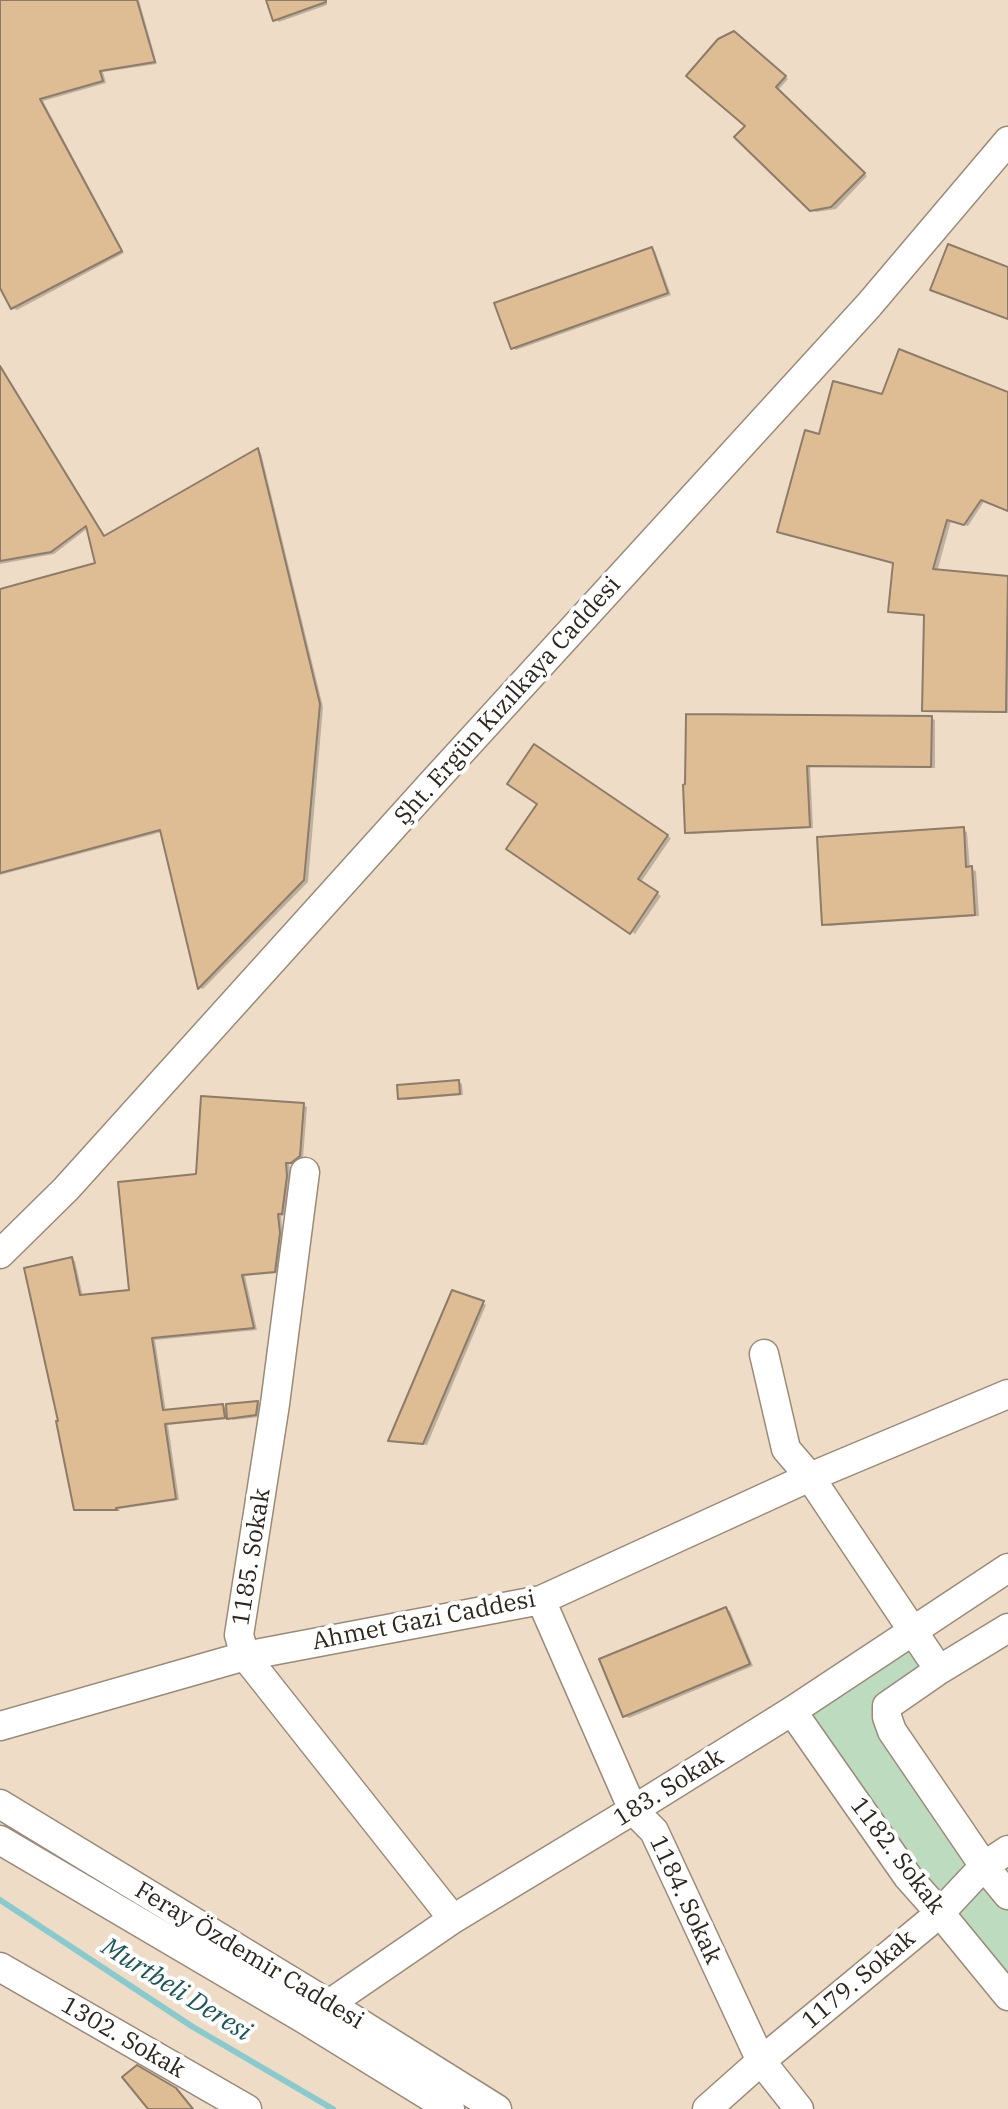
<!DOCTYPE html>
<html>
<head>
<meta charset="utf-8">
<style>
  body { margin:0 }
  canvas { display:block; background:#eedcc7 }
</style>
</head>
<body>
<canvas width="1008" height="2109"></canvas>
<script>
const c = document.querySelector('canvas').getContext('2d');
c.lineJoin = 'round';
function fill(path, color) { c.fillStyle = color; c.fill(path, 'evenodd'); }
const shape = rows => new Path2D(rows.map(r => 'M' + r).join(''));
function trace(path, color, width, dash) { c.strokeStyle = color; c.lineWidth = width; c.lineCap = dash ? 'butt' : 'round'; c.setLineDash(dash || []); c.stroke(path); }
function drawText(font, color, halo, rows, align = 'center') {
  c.font = font + ' "IBM Plex Serif",serif'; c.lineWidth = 8; c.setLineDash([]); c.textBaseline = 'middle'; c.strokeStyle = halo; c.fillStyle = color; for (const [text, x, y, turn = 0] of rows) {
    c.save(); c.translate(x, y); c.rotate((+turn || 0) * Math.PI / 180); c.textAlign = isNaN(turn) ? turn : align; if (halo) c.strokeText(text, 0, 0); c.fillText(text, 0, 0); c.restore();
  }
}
const green = shape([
  [913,1630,939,1670,887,1706,1008,1895,1008,1996,792,1711]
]);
const shadow = shape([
  [0,0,139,0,157,64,103,72,106,83,43,101,124,253,17,310,13,308,0,284],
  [268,0,326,0,327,5,279,22,275,19],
  [738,36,788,79,778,90,867,176,836,209,816,212,812,209,748,126],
  [651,249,655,251,671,295,516,350,513,348],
  [0,365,106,538,258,451,261,453,323,707,308,882,203,989,200,988,162,832,0,875,0,591,97,565,88,528,54,554,0,564],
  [1008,394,1008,510,985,500,968,526,951,521,937,572,1008,578,1008,713,928,712,924,709,926,616,894,613,891,611,895,563,820,436,883,396],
  [931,718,935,720,935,768,810,767,813,828,691,834,687,832,685,786],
  [535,746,671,838,641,882,661,896,635,934,509,849,540,804],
  [963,830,967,832,970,869,976,871,979,916,828,926,824,924],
  [459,1082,462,1084,463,1095,404,1100,400,1098],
  [303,1105,307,1107,303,1158,296,1164,289,1164,291,1179,286,1215,281,1216,283,1236,278,1273,245,1276,257,1330,155,1340,166,1412,223,1406,228,1409,228,1406,258,1403,261,1405,260,1417,233,1420,227,1416,228,1419,168,1425,179,1500,119,1509,120,1511,80,1511,76,1508,71,1259,75,1261,83,1297,131,1292,198,1176],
  [483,1303,486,1305,427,1445,391,1440],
  [726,1609,730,1611,753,1666,629,1718,625,1716]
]);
const stream = shape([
  [0,1900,193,2027,333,2109]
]);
const building = shape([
  [0,0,137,0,155,62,100,71,103,81,40,99,122,251,11,309,0,288,0,0],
  [266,0,326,0,326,2,273,21,266,0],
  [734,31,786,76,776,87,865,173,831,207,810,211,734,137,745,126,686,76,718,39,734,31],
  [948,244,1008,267,1008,319,930,290,948,244],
  [652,247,668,293,511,349,494,303,652,247],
  [899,349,1008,392,1008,511,981,500,964,525,947,520,933,569,1008,576,1006,712,922,711,924,615,888,612,893,563,777,532,805,430,819,434,833,381,882,394,899,349],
  [0,366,104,536,258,448,320,704,304,880,198,989,160,830,0,873,0,589,95,563,86,526,51,552,0,561,0,366],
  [686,714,932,716,931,767,807,766,810,827,685,833,683,785,685,784,686,714],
  [534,744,668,835,638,879,658,892,630,934,506,849,537,804,507,784,534,744],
  [964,827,966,867,972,866,975,915,822,925,817,837,964,827],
  [459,1080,460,1094,398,1099,397,1085,459,1080],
  [201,1096,304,1103,300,1156,291,1163,286,1163,287,1176,282,1214,278,1214,280,1233,275,1272,242,1275,254,1328,152,1338,163,1410,223,1404,225,1418,165,1424,176,1499,116,1508,117,1510,74,1510,56,1421,58,1421,24,1268,72,1257,80,1295,129,1290,118,1182,196,1174,201,1096],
  [452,1290,484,1301,423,1444,388,1441,452,1290],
  [258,1401,256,1415,227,1419,226,1404,258,1401],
  [726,1607,750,1664,623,1717,599,1659,726,1607],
  [137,2065,176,2088,193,2109,148,2109,122,2077,137,2065]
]);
const minor = shape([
  [305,1172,275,1404,239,1635,245,1656,453,1919],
  [0,1254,66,1189,436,779,869,305,1008,141],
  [764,1354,786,1449,810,1477,939,1670],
  [541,1600,633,1810,654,1831,761,2061,799,2109],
  [1008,1628,939,1670,887,1706,887,1717,892,1731,984,1866,1008,1895],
  [792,1711,908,1877,940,1913,1008,1996],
  [0,1726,245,1656,541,1600,810,1477,1008,1394],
  [0,1804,329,2004,497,2109],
  [0,1840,304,2019,450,2109],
  [0,1967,247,2109],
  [329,2004,453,1919,633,1810,792,1711,1008,1568],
  [707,2109,761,2061,940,1913,984,1866,1008,1850]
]);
const streetNames = [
  ["Şht. Ergün Kızılkaya Caddesi",508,701,-48],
  ["1185. Sokak",252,1557,-81],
  ["Ahmet Gazi Caddesi",424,1621,-11],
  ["183. Sokak",669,1788,-32],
  ["1182. Sokak",897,1856,53],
  ["1184. Sokak",685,1900,65],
  ["Feray Özdemir Caddesi",249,1956,31],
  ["1179. Sokak",859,1980,-40],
  ["1302. Sokak",123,2038,30]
];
const waterNames = [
  ["Murtbeli Deresi",176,1990,32]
];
fill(green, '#bddbbe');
fill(shadow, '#0003');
trace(stream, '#88cacd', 6);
fill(building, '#debd94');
trace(building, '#8c7c69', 2);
trace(minor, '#9b8a77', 31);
trace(minor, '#fff', 28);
drawText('24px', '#2d261e', '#fff', streetNames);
drawText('italic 26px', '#1d5659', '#fff', waterNames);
</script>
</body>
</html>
